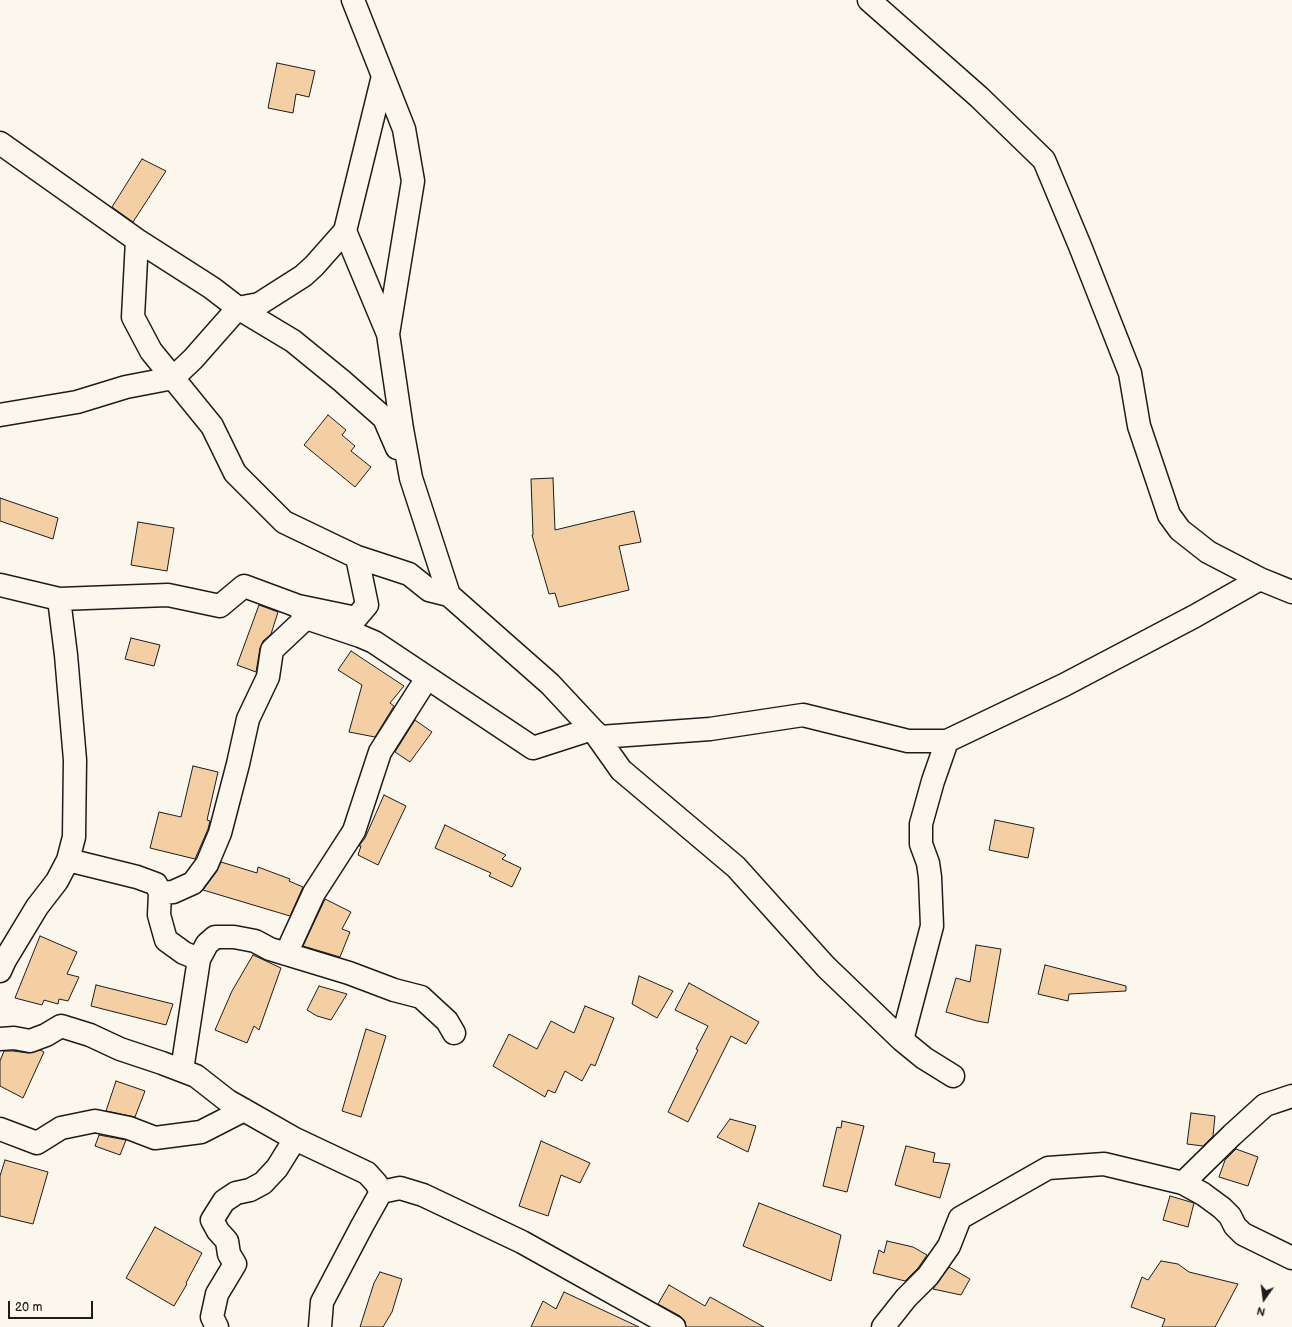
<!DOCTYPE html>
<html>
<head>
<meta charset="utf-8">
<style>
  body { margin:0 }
  #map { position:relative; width:1292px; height:1327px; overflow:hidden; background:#fbf7ec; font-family:"Balsamiq Sans",sans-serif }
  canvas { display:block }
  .north { position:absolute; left:1244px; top:1279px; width:40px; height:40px; -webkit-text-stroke:3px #fbf7ec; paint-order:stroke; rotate:194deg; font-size:11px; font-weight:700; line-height:16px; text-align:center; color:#1c1c1c }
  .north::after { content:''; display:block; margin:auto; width:14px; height:18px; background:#1c1c1c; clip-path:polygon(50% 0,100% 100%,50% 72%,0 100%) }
  .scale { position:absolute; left:8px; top:1301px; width:85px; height:18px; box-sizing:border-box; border:2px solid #1c1c1c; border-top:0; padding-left:5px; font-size:12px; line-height:14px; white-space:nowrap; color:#1c1c1c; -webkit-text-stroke:3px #fbf7ec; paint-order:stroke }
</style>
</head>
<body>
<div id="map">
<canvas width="1292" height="1327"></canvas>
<div class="north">N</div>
<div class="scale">20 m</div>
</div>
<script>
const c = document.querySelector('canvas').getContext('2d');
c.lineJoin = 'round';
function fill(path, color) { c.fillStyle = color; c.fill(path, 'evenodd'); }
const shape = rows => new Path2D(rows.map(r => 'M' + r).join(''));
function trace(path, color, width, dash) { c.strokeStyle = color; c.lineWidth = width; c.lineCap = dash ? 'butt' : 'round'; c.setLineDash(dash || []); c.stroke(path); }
const building = shape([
  [277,63,315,71,309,97,296,94,293,113,268,108,277,63],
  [142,159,166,171,133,222,112,207,142,159],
  [328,415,346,430,342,435,355,446,351,451,371,467,355,487,304,445,328,415],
  [553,478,555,530,634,511,641,542,619,546,629,590,559,607,555,593,549,594,532,535,533,535,531,479,553,478],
  [0,498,58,518,53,539,0,521,0,498],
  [138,522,174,528,167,571,131,565,138,522],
  [259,605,278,612,271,634,263,641,260,648,256,672,237,665,259,605],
  [131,638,160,645,154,666,125,659,131,638],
  [351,651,404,686,390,703,394,706,375,737,349,732,362,685,338,670,351,651],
  [415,720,432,732,410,762,395,752,415,720],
  [193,766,218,772,207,820,210,821,208,829,195,859,150,848,159,812,181,817,193,766],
  [384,795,406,806,378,865,358,855,361,846,359,846,365,838,384,795],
  [995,820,1034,828,1028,858,989,850,995,820],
  [445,825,506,855,502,859,521,868,512,887,489,876,491,873,435,848,445,825],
  [221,862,257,873,258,867,290,879,289,881,303,887,290,916,203,890,217,871,221,862],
  [325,899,351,912,342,929,350,932,340,957,303,946,325,899],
  [40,936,77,952,67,974,79,977,68,1001,59,999,58,1004,44,1000,42,1005,15,998,40,936],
  [976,945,1001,949,988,1023,977,1021,946,1012,956,978,970,982,976,945],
  [253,955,281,968,259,1030,254,1026,247,1043,215,1030,232,991,253,955],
  [1045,965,1126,986,1126,991,1069,994,1068,1001,1038,994,1045,965],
  [639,976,673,991,657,1018,632,1004,639,976],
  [689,983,759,1022,746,1044,731,1036,688,1122,668,1112,698,1050,696,1049,708,1026,675,1010,689,983],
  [96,985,173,1004,166,1025,91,1006,96,985],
  [319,986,347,994,331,1020,317,1016,307,1010,319,986],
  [585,1006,614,1018,595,1066,591,1064,582,1081,565,1071,555,1093,548,1090,545,1097,493,1066,509,1034,537,1049,551,1021,574,1033,585,1006],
  [366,1029,386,1036,361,1117,342,1111,366,1029],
  [40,1050,44,1052,23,1098,0,1086,0,1061,4,1051,13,1051,28,1053,40,1050],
  [116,1081,145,1091,135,1117,106,1111,116,1081],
  [1191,1113,1215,1116,1213,1136,1203,1146,1187,1144,1191,1113],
  [730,1119,756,1126,748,1152,717,1137,730,1119],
  [842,1121,864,1126,847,1192,823,1186,837,1127,841,1128,842,1121],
  [99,1135,126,1140,120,1155,95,1146,99,1135],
  [541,1141,590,1163,580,1183,561,1175,548,1216,519,1206,541,1141],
  [906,1146,935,1153,933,1162,950,1164,940,1198,895,1185,906,1146],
  [1236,1149,1258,1157,1248,1186,1219,1177,1225,1160,1236,1149],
  [5,1160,48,1172,33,1224,0,1216,0,1176,5,1160],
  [1170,1196,1194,1203,1188,1227,1163,1220,1170,1196],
  [759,1203,841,1235,831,1281,743,1246,759,1203],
  [155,1227,202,1253,186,1283,187,1284,174,1306,126,1278,155,1227],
  [887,1241,913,1247,927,1255,918,1268,905,1281,873,1273,879,1250,884,1253,887,1241],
  [1161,1261,1178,1264,1189,1272,1238,1284,1215,1327,1162,1327,1165,1319,1131,1307,1142,1277,1148,1280,1161,1261],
  [949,1267,970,1279,961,1295,933,1289,949,1267],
  [380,1272,402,1279,392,1312,383,1327,360,1327,374,1283,380,1272],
  [669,1285,705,1306,710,1297,764,1327,686,1327,685,1321,680,1316,658,1304,669,1285],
  [564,1292,639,1327,531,1327,543,1301,556,1309,564,1292]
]);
const minor = shape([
  [353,0,404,129,413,181,388,334,402,429,411,478,449,595],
  [869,0,979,97,1044,160,1080,246,1130,373,1139,426,1169,515,1180,530,1208,552,1260,579,1292,592],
  [0,143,137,240,212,288,238,308,293,341,342,381,384,418,397,448],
  [345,231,383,76],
  [137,240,133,317,151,351,212,426,235,473,284,522,357,557,409,574,429,590,449,595,550,684,592,729,621,770,736,867,826,967,902,1040,924,1058,953,1076],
  [0,415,77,402,126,387,173,378,193,359,238,308,259,304,303,276,314,266,345,231,388,334],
  [0,585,59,599,168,595,220,606,244,586,298,606,356,618,367,605,357,557],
  [298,606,306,618,360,636,374,642,533,748,592,729,600,737,710,729,803,715,908,741,947,741,1064,685,1195,616,1260,579],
  [68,860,137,877,156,884,160,893,159,915,166,940,184,953,199,959,182,1070],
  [160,893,173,892,193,883,207,864,220,833,238,764,248,719,268,677,272,650,306,618],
  [286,954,314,893,354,831,380,752,427,678],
  [199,959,207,944,215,937,234,937,255,941,270,949,349,973,394,990,421,997,447,1021,454,1033],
  [0,971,5,960,37,907,57,881,68,860,74,837,75,760,66,655,59,599],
  [0,1039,14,1038,30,1041,46,1035,61,1026,90,1035,120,1049,162,1063,196,1076,228,1101,244,1110,295,1139,367,1173,376,1183,381,1192],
  [902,1040,932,926,930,877,928,863,921,844,921,824,933,781,947,741],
  [0,1129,37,1143,61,1128,95,1121,129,1128,155,1138,201,1132,244,1110],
  [1183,1183,1232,1135,1265,1105,1292,1096],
  [217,1327,212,1317,217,1294,235,1264,229,1254,227,1241,218,1231,212,1220,224,1201,236,1193,250,1190,263,1183,277,1168,295,1139],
  [320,1327,322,1302,362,1226,381,1192,400,1188,423,1195,522,1242,674,1327],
  [883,1327,906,1298,928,1276,949,1246,960,1218,1048,1168,1104,1164,1183,1183,1203,1194,1222,1208,1230,1216,1235,1226,1243,1234,1292,1258]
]);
fill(building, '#f4cfa4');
trace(building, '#1c1c1c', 1);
trace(minor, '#1c1c1c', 25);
trace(minor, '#fbf7ec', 22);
</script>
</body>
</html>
